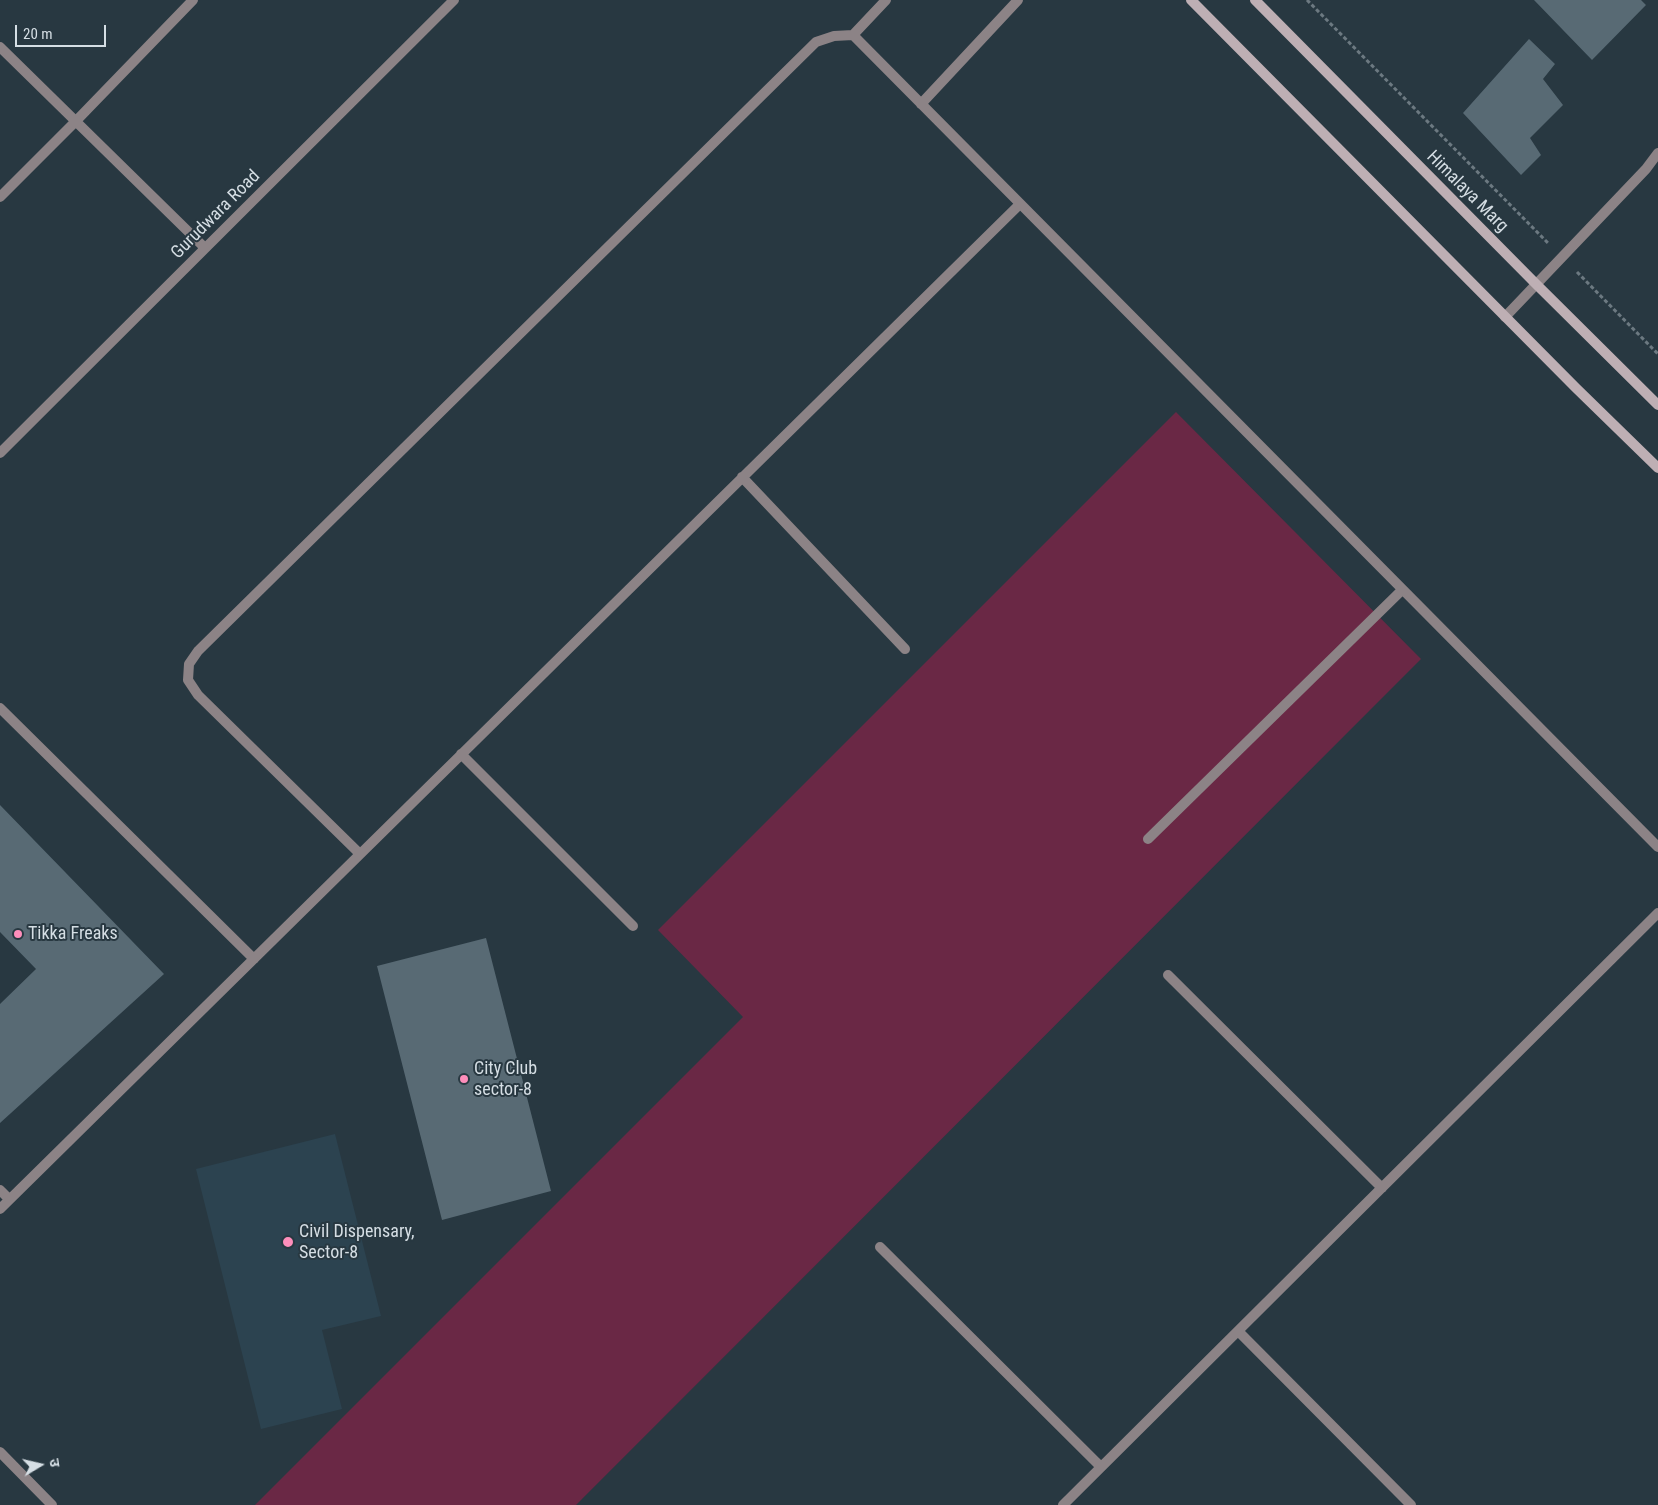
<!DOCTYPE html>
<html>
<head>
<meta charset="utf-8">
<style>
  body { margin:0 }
  #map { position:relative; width:1658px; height:1505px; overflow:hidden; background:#283841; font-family:"Roboto Condensed","Noto Sans Devanagari",sans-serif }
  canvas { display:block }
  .north { position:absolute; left:15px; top:1440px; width:50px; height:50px; -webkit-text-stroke:4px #283841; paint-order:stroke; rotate:81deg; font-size:14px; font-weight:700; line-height:20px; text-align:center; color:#d5dee4 }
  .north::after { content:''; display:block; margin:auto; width:18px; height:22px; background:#d5dee4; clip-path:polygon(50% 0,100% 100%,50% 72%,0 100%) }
  .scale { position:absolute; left:15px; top:25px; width:91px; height:22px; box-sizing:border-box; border:2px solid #d5dee4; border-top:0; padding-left:6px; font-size:15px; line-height:18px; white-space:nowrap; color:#d5dee4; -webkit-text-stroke:4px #283841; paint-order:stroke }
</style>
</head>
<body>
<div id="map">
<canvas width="1658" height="1505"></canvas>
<div class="north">उ</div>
<div class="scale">20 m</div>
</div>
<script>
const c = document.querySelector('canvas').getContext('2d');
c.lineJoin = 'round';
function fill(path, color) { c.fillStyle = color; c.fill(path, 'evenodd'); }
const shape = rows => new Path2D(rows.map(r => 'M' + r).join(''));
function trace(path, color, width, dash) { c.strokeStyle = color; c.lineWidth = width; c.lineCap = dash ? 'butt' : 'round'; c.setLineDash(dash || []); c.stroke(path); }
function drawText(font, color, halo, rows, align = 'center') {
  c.font = font + ' "Roboto Condensed",sans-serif'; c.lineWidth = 4; c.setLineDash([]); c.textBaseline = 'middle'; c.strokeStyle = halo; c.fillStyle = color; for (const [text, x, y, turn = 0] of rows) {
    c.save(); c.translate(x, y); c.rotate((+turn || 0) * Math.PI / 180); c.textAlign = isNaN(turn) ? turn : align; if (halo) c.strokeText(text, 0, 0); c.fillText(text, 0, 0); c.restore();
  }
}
const built = shape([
  [335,1134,381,1316,322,1330,342,1409,261,1429,196,1169]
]);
const green = shape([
  [1176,412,1421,659,576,1505,255,1505,743,1017,658,930]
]);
const building = shape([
  [1534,0,1641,0,1646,5,1592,60],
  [1529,39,1555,64,1543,79,1563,105,1530,138,1541,155,1521,175,1463,113],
  [0,805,164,974,0,1123,0,1004,36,969,0,932],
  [486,938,551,1191,442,1220,377,966]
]);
const path = shape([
  [1307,0,1548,243],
  [1577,272,1658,354]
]);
const street = shape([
  [853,35,1658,847],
  [0,47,205,248],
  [921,104,1018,0],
  [0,197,76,121,193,0],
  [1505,317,1646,169,1658,153],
  [0,453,454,0],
  [742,477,905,649],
  [0,708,254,959],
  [461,754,633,926],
  [1148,839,1402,590],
  [360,854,198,695,188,680,189,664,198,651,816,42,834,36,853,35,886,0],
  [1168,975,1382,1188],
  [0,1190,9,1199],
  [0,1209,1020,204],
  [880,1247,1101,1467],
  [1238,1331,1411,1505],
  [0,1452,52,1505],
  [1063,1505,1658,913]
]);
const secondary = shape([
  [1191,0,1576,388,1658,468],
  [1255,0,1536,284,1658,405]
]);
const markers = [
  [18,934,5,"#fe8ebb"],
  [464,1079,5,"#fe8ebb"],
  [288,1242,6,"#fe8ebb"]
];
const streetNames = [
  ["Himalaya Marg",1467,192,45],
  ["Gurudwara Road",216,215,-45]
];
const poiNames = [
  ["Tikka Freaks",28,934],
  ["City Club",474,1069],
  ["sector-8",474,1090],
  ["Civil Dispensary,",299,1232],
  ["Sector-8",299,1253]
];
fill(built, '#2c4350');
fill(green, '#6a2845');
fill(building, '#586a74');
trace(path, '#6c7981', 3, [4, 2.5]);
trace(street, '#8c8386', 10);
trace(secondary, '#beafb4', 10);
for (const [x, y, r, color] of markers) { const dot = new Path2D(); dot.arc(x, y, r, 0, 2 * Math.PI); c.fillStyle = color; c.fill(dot); trace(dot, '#283841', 2); }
drawText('18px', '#d5dee4', '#283841', streetNames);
drawText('18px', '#d5dee4', '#283841', poiNames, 'left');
</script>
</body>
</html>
